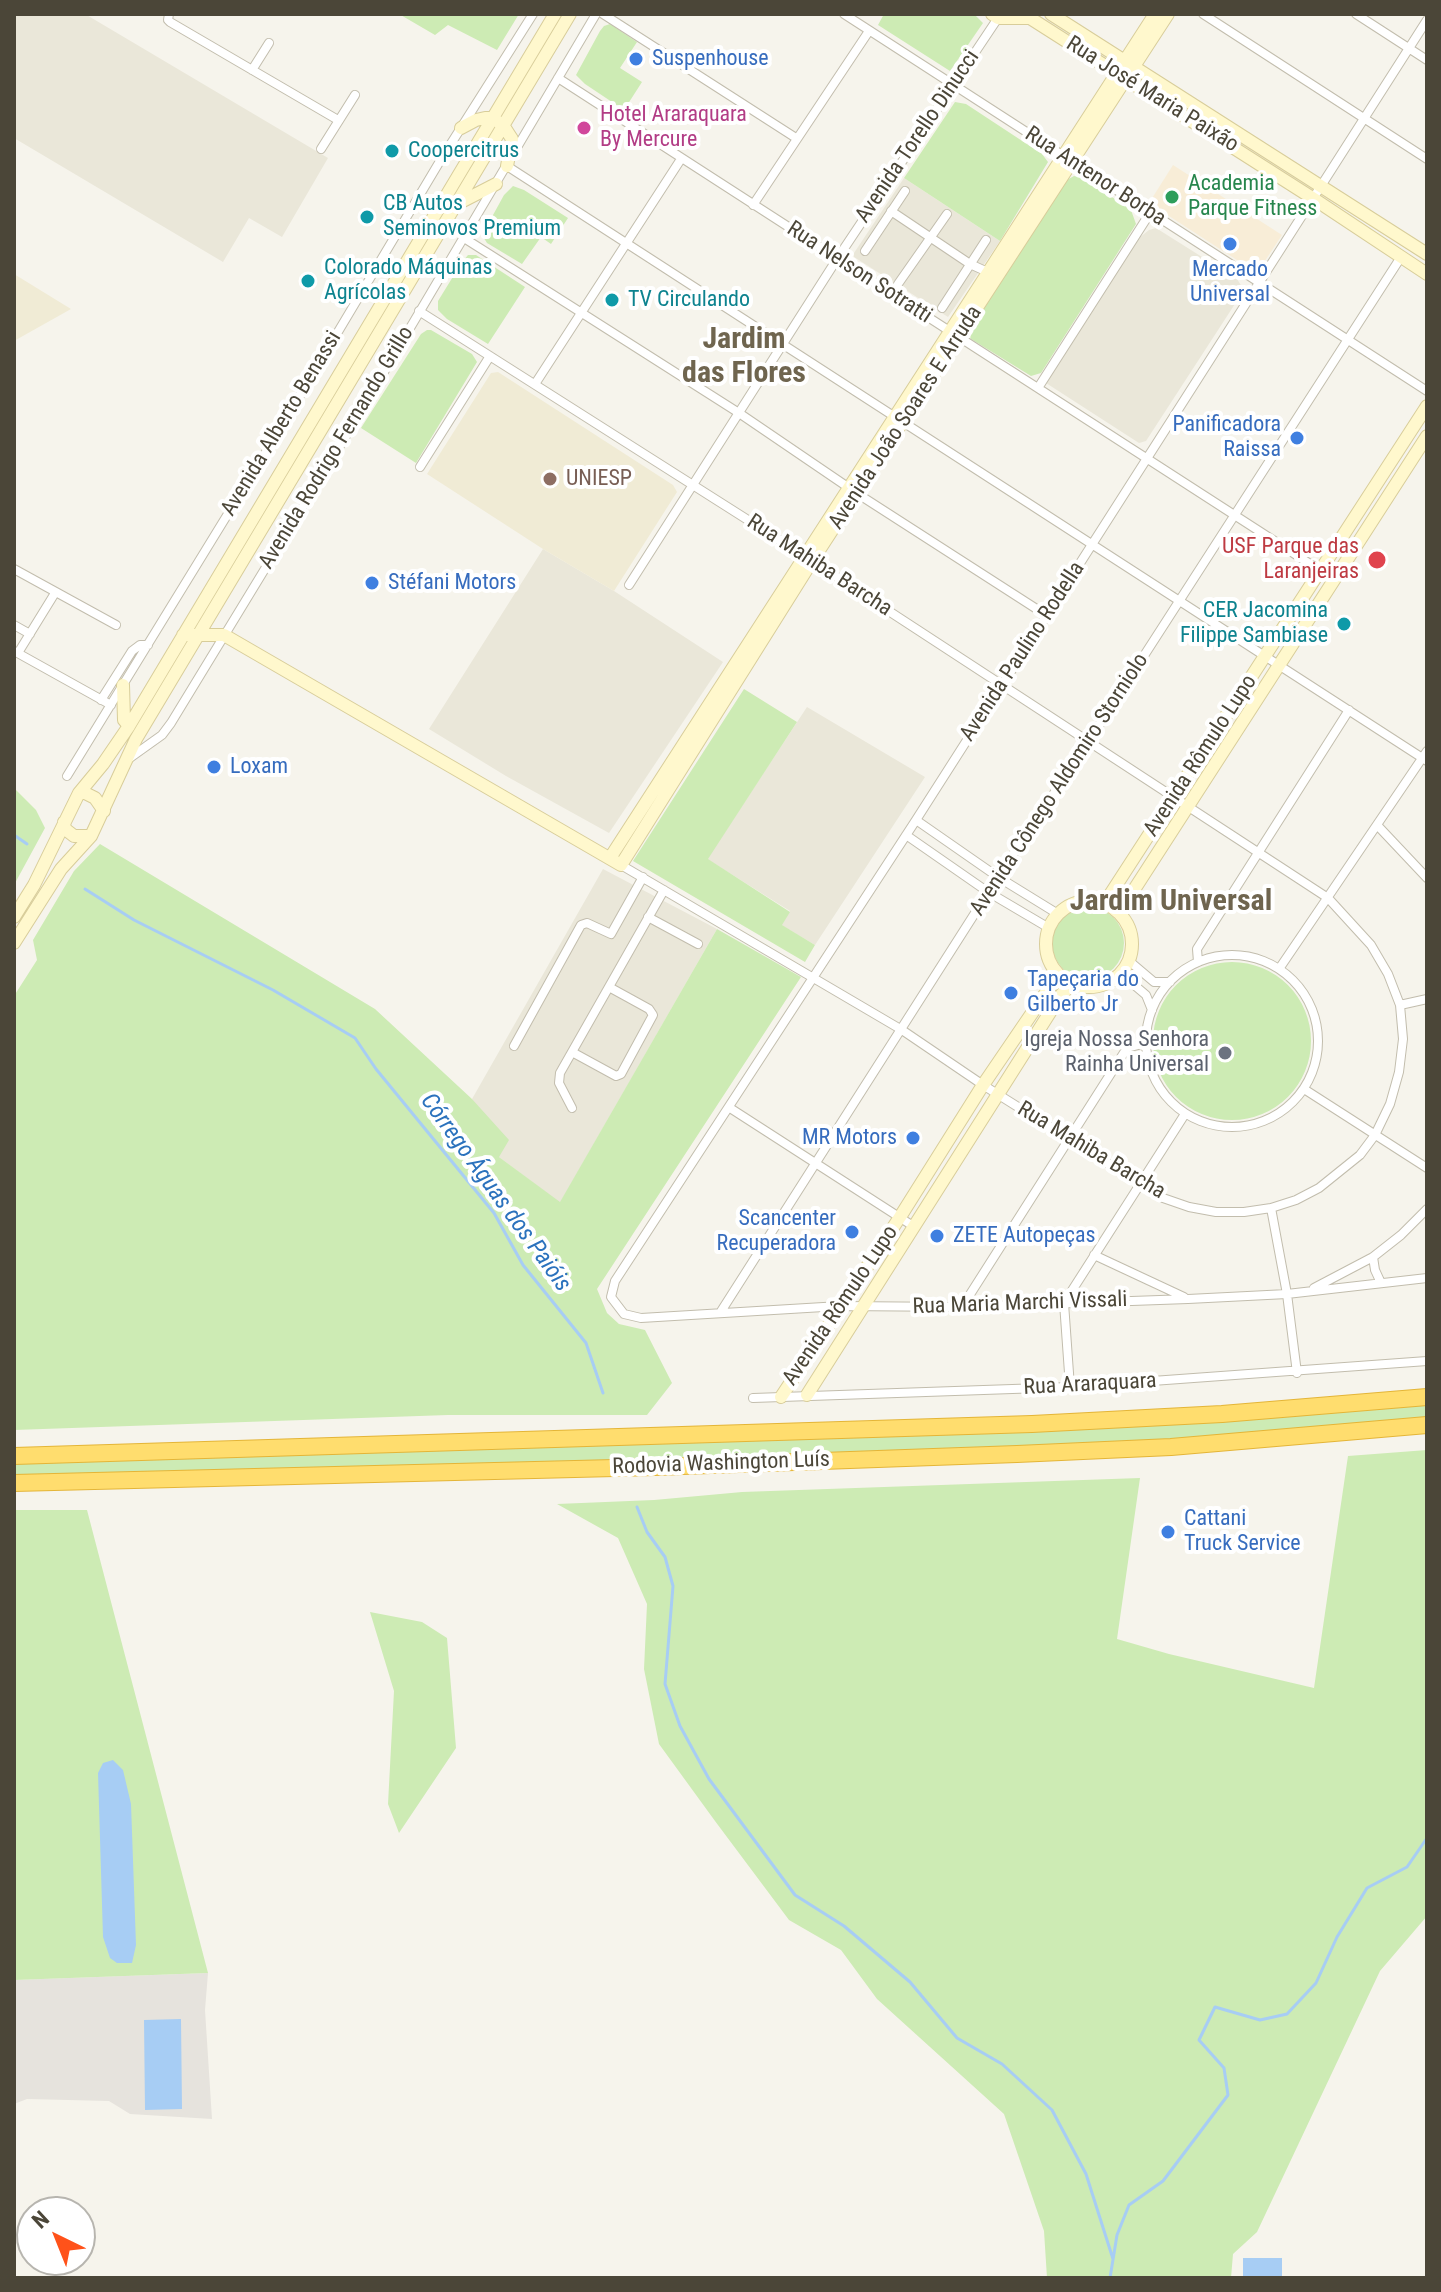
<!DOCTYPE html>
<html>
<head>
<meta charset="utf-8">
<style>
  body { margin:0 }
  #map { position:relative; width:1441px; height:2292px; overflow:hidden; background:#f6f4ec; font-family:"Roboto Condensed",sans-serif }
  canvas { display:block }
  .frame { position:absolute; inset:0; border:16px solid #4b4638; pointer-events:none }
  .north { position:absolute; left:16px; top:2196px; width:80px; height:80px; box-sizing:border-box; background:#fff; border:2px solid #b7b5af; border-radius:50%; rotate:317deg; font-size:22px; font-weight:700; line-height:32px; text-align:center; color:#4b4638 }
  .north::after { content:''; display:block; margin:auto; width:28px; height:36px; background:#ff521a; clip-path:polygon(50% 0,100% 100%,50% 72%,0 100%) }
</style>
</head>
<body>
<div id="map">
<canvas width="1441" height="2292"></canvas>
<div class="frame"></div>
<div class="north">N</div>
</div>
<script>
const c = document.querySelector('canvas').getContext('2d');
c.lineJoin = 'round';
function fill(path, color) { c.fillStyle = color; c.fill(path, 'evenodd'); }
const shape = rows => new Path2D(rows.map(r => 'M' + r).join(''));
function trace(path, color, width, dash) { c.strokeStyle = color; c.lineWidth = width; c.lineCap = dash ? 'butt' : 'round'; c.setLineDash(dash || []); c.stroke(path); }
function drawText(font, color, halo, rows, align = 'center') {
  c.font = font + ' "Roboto Condensed",sans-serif'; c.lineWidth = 8; c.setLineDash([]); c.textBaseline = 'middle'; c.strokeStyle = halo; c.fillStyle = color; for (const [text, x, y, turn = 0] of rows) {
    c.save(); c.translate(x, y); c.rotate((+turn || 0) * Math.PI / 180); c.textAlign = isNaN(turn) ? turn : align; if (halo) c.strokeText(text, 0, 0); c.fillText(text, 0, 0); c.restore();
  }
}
const residential = shape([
  [14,14,85,14,328,158,282,237,249,218,223,262,14,138],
  [904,178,1000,241,948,317,854,257,854,253],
  [1156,228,1237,279,1244,290,1146,441,1139,443,1046,383,1139,238,1149,230],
  [543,549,614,591,723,662,609,833,506,776,429,729],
  [807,707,925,777,815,945,781,925,790,911,707,859],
  [603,869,717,929,560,1203,499,1157,472,1099]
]);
const commercial = shape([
  [1173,165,1282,235,1257,273,1149,203]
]);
const industrial = shape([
  [208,1973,205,2010,212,2119,130,2114,109,2101,27,2099,14,2104,14,1980]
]);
const education = shape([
  [14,274,71,309,14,341],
  [498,372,673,485,677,492,614,591,543,549,427,474,491,373]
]);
const green = shape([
  [399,14,519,14,497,50,448,25,435,35],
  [884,14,974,14,983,23,950,71,878,25],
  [610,24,637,42,620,68,642,82,624,110,585,84,576,75,600,31,604,26],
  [955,102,966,104,1042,154,1048,162,1000,241,904,178],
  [1074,176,1084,178,1131,210,1136,224,1041,373,1031,376,971,339,968,331,1065,181],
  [513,186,524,190,568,218,551,244,541,237,522,264,487,243,482,235,504,195],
  [468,255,476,255,525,287,488,344,447,319,438,310,438,301,462,262],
  [427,330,431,330,472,354,477,362,416,463,361,428,421,334],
  [744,689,797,722,708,859,790,912,782,925,815,945,805,962,633,861],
  [14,788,36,810,45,828,14,885],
  [100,844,375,1009,472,1099,509,1140,499,1157,560,1202,717,929,801,977,597,1289,607,1313,619,1324,645,1330,672,1383,647,1415,448,1415,14,1430,14,996,37,960,33,940,74,871],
  '1052 943a36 36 0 1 1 72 0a36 36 0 1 1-72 0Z',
  '1153 1041a79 79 0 1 1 158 0a79 79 0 1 1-158 0Z',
  [1427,1401,1427,1420,1120,1444,713,1459,14,1478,14,1461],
  [1427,1450,1427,1916,1380,1971,1257,2232,1233,2254,1231,2278,1047,2278,1044,2231,1004,2114,877,1999,841,1950,789,1920,715,1821,659,1744,644,1669,647,1604,618,1538,557,1504,654,1500,742,1492,1140,1478,1117,1639,1169,1654,1314,1688,1348,1456],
  [14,1510,87,1510,208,1973,14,1980],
  [370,1612,422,1622,447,1638,456,1748,399,1833,388,1804,394,1691]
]);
const water = shape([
  [113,1760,123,1770,131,1804,136,1945,132,1963,117,1963,110,1958,103,1937,98,1773,103,1763],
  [181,2019,182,2109,145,2110,144,2020],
  [1243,2258,1282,2258,1282,2278,1243,2278]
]);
const stream = shape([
  [14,835,27,844],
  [85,889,134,920,273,990,355,1038,376,1069,494,1213,523,1265,586,1343,603,1393],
  [637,1507,647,1532,665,1557,673,1586,665,1684,680,1726,709,1779,795,1895,844,1926,910,1982,957,2038,1002,2064,1052,2110,1086,2174,1113,2259],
  [1110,2278,1117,2235,1129,2205,1163,2181,1228,2095,1224,2068,1199,2040,1215,2007,1260,2020,1287,2014,1316,1983,1337,1937,1367,1888,1407,1867,1427,1838]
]);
const street = shape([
  [169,14,168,20,170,22,338,120],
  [603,14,796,138],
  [844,14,1427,391],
  [1203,14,1427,159],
  [1356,14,1427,60],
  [1427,20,916,820,615,1281,611,1297,624,1314,641,1318,840,1306,962,1307,1188,1299,1287,1294,1427,1278],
  [252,70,269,43],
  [558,78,1321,571],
  [321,149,355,95],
  [507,166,1427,761],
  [753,205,869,31],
  [891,211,970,264,992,274],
  [464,238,739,413,858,494,1046,615],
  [865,251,905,191],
  [898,284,947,214],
  [942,308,986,240],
  [419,311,803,555,1328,898,1371,945,1388,974,1400,1005,1403,1039,1399,1072,1390,1104,1375,1135,1360,1155,1319,1188,1296,1200,1271,1208,1244,1212,1216,1212,1189,1207,1163,1198,983,1085,902,1030,621,865],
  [535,384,681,159],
  [1038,388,1150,213],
  [420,467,490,356],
  [14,569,116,625],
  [629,585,837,259,1000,15],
  [14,625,30,634],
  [14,651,111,705],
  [18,653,55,593],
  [101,700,132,651,140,645,148,645],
  [127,760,162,735,171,723,352,426,596,14],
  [67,776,280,429,440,161,533,14],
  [916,820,998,877,1058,914],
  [1377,825,1427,878],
  [906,835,988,892,1049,928],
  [648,917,698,944],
  '1146 1041a86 86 0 1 1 172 0a86 86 0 1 1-172 0Z',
  [1128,960,1154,982,1170,982],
  [1198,962,1197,949,1349,710],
  [1279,969,1427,751],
  [1120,973,1146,995,1152,1010],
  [1400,1005,1427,999],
  [514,1046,581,925,587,923,611,934,643,877],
  [572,1052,616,1076,621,1074,653,1015,649,1009,609,987],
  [1304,1089,1427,1168],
  [572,1108,559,1083,560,1073,664,890],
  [730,1108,913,1226],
  [1271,1208,1287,1294,1297,1373],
  [1094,1255,1184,1297],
  [1373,1257,1375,1270,1381,1283],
  [1314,1288,1373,1257,1401,1235,1427,1209],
  [962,1307,1127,1048,1146,1043],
  [720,1313,998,877,1089,741,1401,257],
  [1070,1387,1064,1303,1185,1114],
  [753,1398,1070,1387,1427,1361]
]);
const secondary = shape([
  [992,14,998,18,1030,18,1314,199,1427,274],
  [1051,14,1427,254],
  [461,128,476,120,485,118,492,118,503,125,512,139,507,166],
  [459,203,496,184],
  [183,635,224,635,621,865,812,561,1168,14],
  [123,685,124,720,129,726],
  [79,793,85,793,95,798,104,811],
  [64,822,65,829,74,836,91,836],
  [610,858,1155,14],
  '1046 944a43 43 0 1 1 86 0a43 43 0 1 1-86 0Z',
  [1104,904,1427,406],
  [1119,913,1427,436],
  [14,917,34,885,79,793,103,764,129,726,555,14],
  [14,943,61,869,91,836,136,739,570,14],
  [807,1395,1061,995,1072,984],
  [781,1397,900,1217,983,1085,1058,975]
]);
const highway = shape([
  [14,1456,1032,1424,1222,1414,1427,1397],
  [14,1483,655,1467,1017,1454,1171,1447,1427,1425]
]);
const markers = [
  [636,59,8,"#3f7fe0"],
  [584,128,8,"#d1479c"],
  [392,151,8,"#0f9aa8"],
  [1172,197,8,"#2e9e5b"],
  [367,217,8,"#0f9aa8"],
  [1230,244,8,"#3f7fe0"],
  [308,281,8,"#0f9aa8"],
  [612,300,8,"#0f9aa8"],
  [1297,438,8,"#3f7fe0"],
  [550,479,8,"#8d6e63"],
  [1377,560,10,"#e0444e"],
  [372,583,8,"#3f7fe0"],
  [1344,624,8,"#0f9aa8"],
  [214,767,8,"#3f7fe0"],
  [1011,993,8,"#3f7fe0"],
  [1225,1053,8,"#6b7280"],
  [913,1138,8,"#3f7fe0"],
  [852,1232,8,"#3f7fe0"],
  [937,1236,8,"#3f7fe0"],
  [1168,1532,8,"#3f7fe0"]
];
const shopNames = [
  ["Suspenhouse",652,59],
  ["Mercado",1230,270,"center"],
  ["Universal",1230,295,"center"],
  ["Panificadora",1281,425,"right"],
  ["Raissa",1281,450,"right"],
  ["Stéfani Motors",388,583],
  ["Loxam",230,767],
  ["Tapeçaria do",1027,980],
  ["Gilberto Jr",1027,1005],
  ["MR Motors",897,1138,"right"],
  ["Scancenter",836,1219,"right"],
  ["Recuperadora",836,1244,"right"],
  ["ZETE Autopeças",953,1236],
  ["Cattani",1184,1519],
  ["Truck Service",1184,1544]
];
const streetNames = [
  ["Rua José Maria Paixão",1152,95,32],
  ["Avenida Torello Dinucci",918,137,-56],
  ["Rua Antenor Borba",1095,177,33],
  ["Rua Nelson Sotratti",859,273,33],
  ["Avenida João Soares E Arruda",906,418,-57],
  ["Avenida Alberto Benassi",282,424,-59],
  ["Avenida Rodrigo Fernando Grillo",337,448,-59],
  ["Rua Mahiba Barcha",819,566,33],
  ["Avenida Paulino Rodella",1023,652,-57],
  ["Avenida Rômulo Lupo",1201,756,-57],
  ["Avenida Cônego Aldomiro Storniolo",1060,785,-57],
  ["Rua Mahiba Barcha",1091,1151,31],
  ["Rua Maria Marchi Vissali",1020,1304,-2],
  ["Avenida Rômulo Lupo",841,1306,-56],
  ["Rua Araraquara",1090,1385,-3],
  ["Rodovia Washington Luís",721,1464,-2]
];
const hotelNames = [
  ["Hotel Araraquara",600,115],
  ["By Mercure",600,140]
];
const cultureNames = [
  ["Coopercitrus",408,151],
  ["CB Autos",383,204],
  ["Seminovos Premium",383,229],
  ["Colorado Máquinas",324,268],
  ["Agrícolas",324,293],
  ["TV Circulando",628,300],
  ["CER Jacomina",1328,611,"right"],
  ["Filippe Sambiase",1328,636,"right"]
];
const leisureNames = [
  ["Academia",1188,184],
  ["Parque Fitness",1188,209]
];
const educationNames = [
  ["UNIESP",566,479]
];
const healthNames = [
  ["USF Parque das",1359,547],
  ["Laranjeiras",1359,572]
];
const worshipNames = [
  ["Igreja Nossa Senhora",1209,1040],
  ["Rainha Universal",1209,1065]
];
const waterNames = [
  ["Córrego Águas dos Paióis",495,1193,54]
];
const districtNames = [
  ["Jardim",744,340],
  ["das Flores",744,374],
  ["Jardim Universal",1171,902]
];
fill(residential, '#eae7d9');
fill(commercial, '#f8edd7');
fill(industrial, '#e6e3dd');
fill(education, '#f0ebd5');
fill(green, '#cdebb4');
fill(water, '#a7cdf4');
trace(stream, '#a7cdf4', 3);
trace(street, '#c2bdad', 10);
trace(secondary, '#d8cd9a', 14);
trace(highway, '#e4b538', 18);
trace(street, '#fff', 8);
trace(secondary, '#fff8cd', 12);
trace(highway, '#ffdd6e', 16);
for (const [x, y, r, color] of markers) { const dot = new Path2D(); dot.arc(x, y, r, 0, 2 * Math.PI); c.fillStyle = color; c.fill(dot); trace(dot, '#fff', 3); }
drawText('22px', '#366cbe', '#fff', shopNames, 'left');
drawText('22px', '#4b4638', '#fff', streetNames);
drawText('22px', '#b23c85', '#fff', hotelNames, 'left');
drawText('22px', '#0d838f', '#fff', cultureNames, 'left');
drawText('22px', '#27864d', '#fff', leisureNames, 'left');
drawText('22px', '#785e54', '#fff', educationNames, 'left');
drawText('22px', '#be3a42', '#fff', healthNames, 'right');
drawText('22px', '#5b616d', '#fff', worshipNames, 'right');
drawText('italic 24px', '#2b72bd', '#fff', waterNames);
drawText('bold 30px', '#6f654f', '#fff', districtNames);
</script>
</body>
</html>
